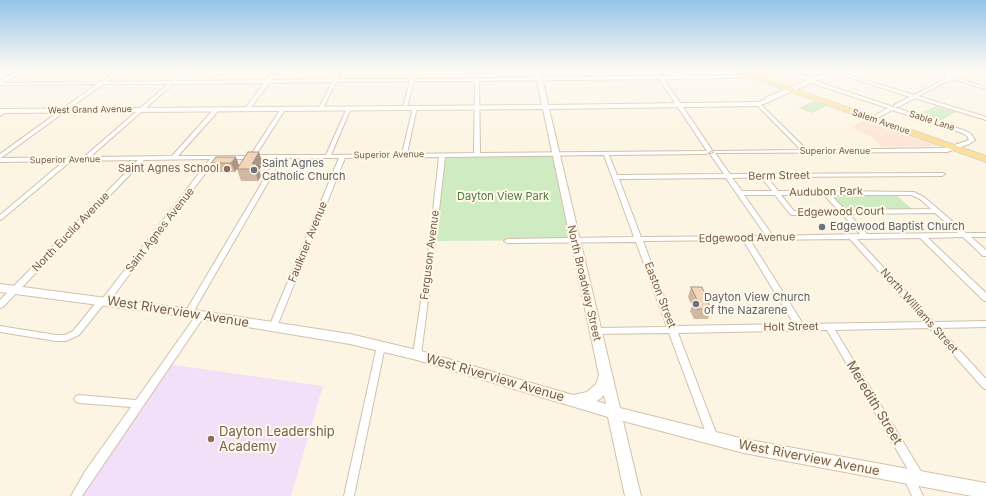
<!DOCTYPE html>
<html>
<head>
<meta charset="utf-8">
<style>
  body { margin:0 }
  canvas { display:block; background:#fdf5e4 }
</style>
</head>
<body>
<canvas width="986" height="496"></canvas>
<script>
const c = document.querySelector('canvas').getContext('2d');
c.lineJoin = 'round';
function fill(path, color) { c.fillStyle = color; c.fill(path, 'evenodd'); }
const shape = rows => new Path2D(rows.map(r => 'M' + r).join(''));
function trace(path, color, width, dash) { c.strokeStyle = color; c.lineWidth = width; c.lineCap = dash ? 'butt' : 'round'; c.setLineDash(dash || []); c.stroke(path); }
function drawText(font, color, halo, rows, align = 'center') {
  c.font = font + ' Inter,sans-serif'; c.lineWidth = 4; c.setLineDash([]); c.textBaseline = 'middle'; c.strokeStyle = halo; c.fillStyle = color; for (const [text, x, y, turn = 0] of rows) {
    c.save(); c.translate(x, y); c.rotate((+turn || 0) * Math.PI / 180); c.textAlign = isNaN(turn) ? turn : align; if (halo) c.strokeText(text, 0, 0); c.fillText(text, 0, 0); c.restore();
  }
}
const commercial = shape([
  [865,120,936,146,882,147,872,137,851,127]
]);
const education = shape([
  [168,362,174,365,323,386,291,496,76,496]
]);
const green = shape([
  [813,101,827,106,812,113,798,108],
  [936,106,956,112,938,122,918,115],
  [556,154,574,240,432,241,442,155],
  [893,192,914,211,845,212,827,193]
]);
const street = shape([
  [118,69,123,69,106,82,171,81,184,69,189,69,176,81,266,80,275,69,279,69,271,80,333,79,339,69,343,69,338,79,410,79,413,69,417,69,415,79,658,76,653,69,657,69,662,76,749,75,749,77,748,77,728,78,664,79,712,150,706,154,609,155,617,175,724,174,710,154,714,153,714,151,801,150,757,105,757,103,759,103,807,150,946,148,969,140,967,136,962,133,892,110,874,120,870,120,870,118,888,108,814,84,807,80,778,69,785,69,811,78,818,82,966,131,971,134,975,140,974,141,969,144,947,152,715,153,730,174,944,173,945,174,942,176,767,177,778,191,823,191,825,190,828,191,914,192,924,197,966,233,986,233,986,237,971,237,986,250,986,256,983,256,963,237,928,238,986,293,986,301,983,300,920,238,857,239,934,322,986,321,986,327,939,328,986,379,986,389,983,388,930,328,835,330,922,473,923,477,922,481,916,481,923,496,912,496,904,478,905,474,910,473,827,330,678,333,718,438,717,441,713,443,709,441,669,333,595,334,592,333,591,331,592,329,595,328,667,327,636,242,507,243,504,241,507,239,634,237,604,155,445,157,435,246,421,355,420,357,417,358,414,357,413,355,429,246,439,157,345,158,276,329,273,330,270,329,269,327,339,158,282,158,191,316,185,316,184,314,276,159,216,159,108,303,104,304,79,335,66,341,56,341,0,332,0,326,56,335,65,335,73,331,99,299,103,298,210,159,144,160,3,307,0,308,0,300,138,160,71,161,2,219,0,220,0,215,64,161,0,162,0,154,97,84,0,85,0,83,101,82,118,69],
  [659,79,707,151,480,153,479,81,659,79],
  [410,81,403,107,405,108,407,107,414,81,475,81,474,153,407,154,417,107,415,106,413,107,402,154,331,155,351,108,349,107,347,108,326,155,256,155,286,108,284,107,282,107,250,156,178,156,219,110,219,108,215,108,172,156,90,157,173,84,264,83,245,109,247,110,249,110,269,83,332,82,319,108,321,109,323,108,336,82,410,81],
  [103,84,168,84,84,157,1,158,103,84],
  [761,177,772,191,742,191,732,178,761,177],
  [726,178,766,236,641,237,619,179,726,178],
  [744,195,775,195,790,214,792,215,842,214,860,234,773,236,744,195],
  [781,195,824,195,838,210,794,211,781,195],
  [831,195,911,195,920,199,931,209,845,210,831,195],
  [935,213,958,233,867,234,849,214,935,213],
  [850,239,924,322,803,324,750,240,850,239],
  [743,240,794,324,675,326,643,241,743,240],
  [919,69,927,69,986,87,986,89,952,79,918,96,986,117,986,120,915,98,898,107,894,107,894,105,910,97,833,72,836,71,914,95,948,78,919,69],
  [4,110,8,111,0,116,0,113,4,110],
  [200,313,203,314,204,316,203,318,82,496,71,496,86,470,131,407,79,403,76,402,74,399,76,396,79,395,136,400,197,314,200,313],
  [381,343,384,344,385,346,354,496,344,496,377,346,378,344,381,343]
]);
const secondary = shape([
  [20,69,28,69,0,85,0,80,20,69],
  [534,69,540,69,548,105,758,102,766,99,766,97,772,95,834,69,843,69,759,106,549,109,620,408,744,439,986,483,986,496,972,496,744,453,623,421,641,496,625,496,608,417,417,360,350,344,175,315,0,292,0,284,175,307,350,334,417,350,573,395,587,392,596,384,599,375,543,109,0,113,0,109,542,105,534,69],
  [604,395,606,404,596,401,600,399,604,395]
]);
const primary = shape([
  [728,69,738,69,986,156,986,162,728,69]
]);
const wall = shape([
  [216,157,239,165,263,164,259,170,261,176,258,181,241,181,237,169,238,167,235,172,214,172,211,163],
  [691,287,711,309,708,319,694,319,690,311,692,306,688,297]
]);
const shadedWall = shape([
  [259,152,263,164,259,170,261,176,258,181,255,169,252,164],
  [236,157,239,165,235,172,231,163]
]);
const building = shape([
  [248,152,259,152,252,164,257,164,255,169,237,169,248,152],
  [216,157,236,157,231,163,211,163,216,157],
  [691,287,702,287,711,309,697,309,693,301,697,300,691,287]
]);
const markers = [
  [227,169,4,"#8d6e63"],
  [254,170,4,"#6b7280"],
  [822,227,4,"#6b7280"],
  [696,304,4,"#6b7280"],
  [211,439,4,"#8d6e63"]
];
const farStreetnames = [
  ["West Grand Avenue",90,110,-1],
  ["Sable Lane",932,121,18],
  ["Salem Avenue",881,122,19],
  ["Superior Avenue",835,151],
  ["Superior Avenue",389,155,-1],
  ["Superior Avenue",65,160,-1]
];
const worshipNames = [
  ["Saint Agnes",262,164],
  ["Catholic Church",262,177],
  ["Edgewood Baptist Church",830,227],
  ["Dayton View Church",704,298],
  ["of the Nazarene",704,311]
];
const educationNames = [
  ["Saint Agnes School",219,169]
];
const streetNames = [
  ["Berm Street",779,176,-1],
  ["Audubon Park",826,192,-1],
  ["Edgewood Court",841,212,-1],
  ["Saint Agnes Avenue",160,230,-52],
  ["North Euclid Avenue",71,232,-46],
  ["Edgewood Avenue",747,238,-1],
  ["Faulkner Avenue",308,242,-68],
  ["Ferguson Avenue",430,255,-83],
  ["North Broadway Street",584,283,77],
  ["Easton Street",660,295,69],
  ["North Williams Street",919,311,48],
  ["Holt Street",791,327,-1]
];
const parkNames = [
  ["Dayton View Park",503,197]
];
const nearStreetnames = [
  ["West Riverview Avenue",178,312,9],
  ["West Riverview Avenue",495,378,16],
  ["Meredith Street",874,403,59],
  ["West Riverview Avenue",809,458,11]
];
const nearEducationnames = [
  ["Dayton Leadership",219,432],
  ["Academy",219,447]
];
fill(commercial, '#fee6d7');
fill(education, '#f2e0f9');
fill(green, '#cfebc2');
trace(street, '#d1c0ac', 2);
trace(secondary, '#d4c0aa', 2);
trace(primary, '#dbd5cf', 2);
fill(street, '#fff');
fill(secondary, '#fff');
fill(primary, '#fde19a');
fill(wall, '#d1b8a0');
fill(shadedWall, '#aa9682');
fill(building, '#f3d6ba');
trace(building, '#aa9682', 1);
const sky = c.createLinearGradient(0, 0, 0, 139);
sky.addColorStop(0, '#94c4e8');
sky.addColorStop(0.5, '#fefaf3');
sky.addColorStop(1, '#fefaf300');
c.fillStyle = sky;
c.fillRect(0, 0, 986, 139);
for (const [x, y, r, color] of markers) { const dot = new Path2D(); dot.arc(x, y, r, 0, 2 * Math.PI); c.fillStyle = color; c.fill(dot); trace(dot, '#fff9ea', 1.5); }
drawText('9px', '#765d48', '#fff9ea', farStreetnames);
drawText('11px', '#5b616d', '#fff9ea', worshipNames, 'left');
drawText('11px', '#785e54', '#fff9ea', educationNames, 'right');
drawText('11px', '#765d48', '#fff9ea', streetNames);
drawText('11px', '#4c7c40', '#fff9ea', parkNames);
drawText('13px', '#765d48', '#fff9ea', nearStreetnames);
drawText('13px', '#785e54', '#fff9ea', nearEducationnames, 'left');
</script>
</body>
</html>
